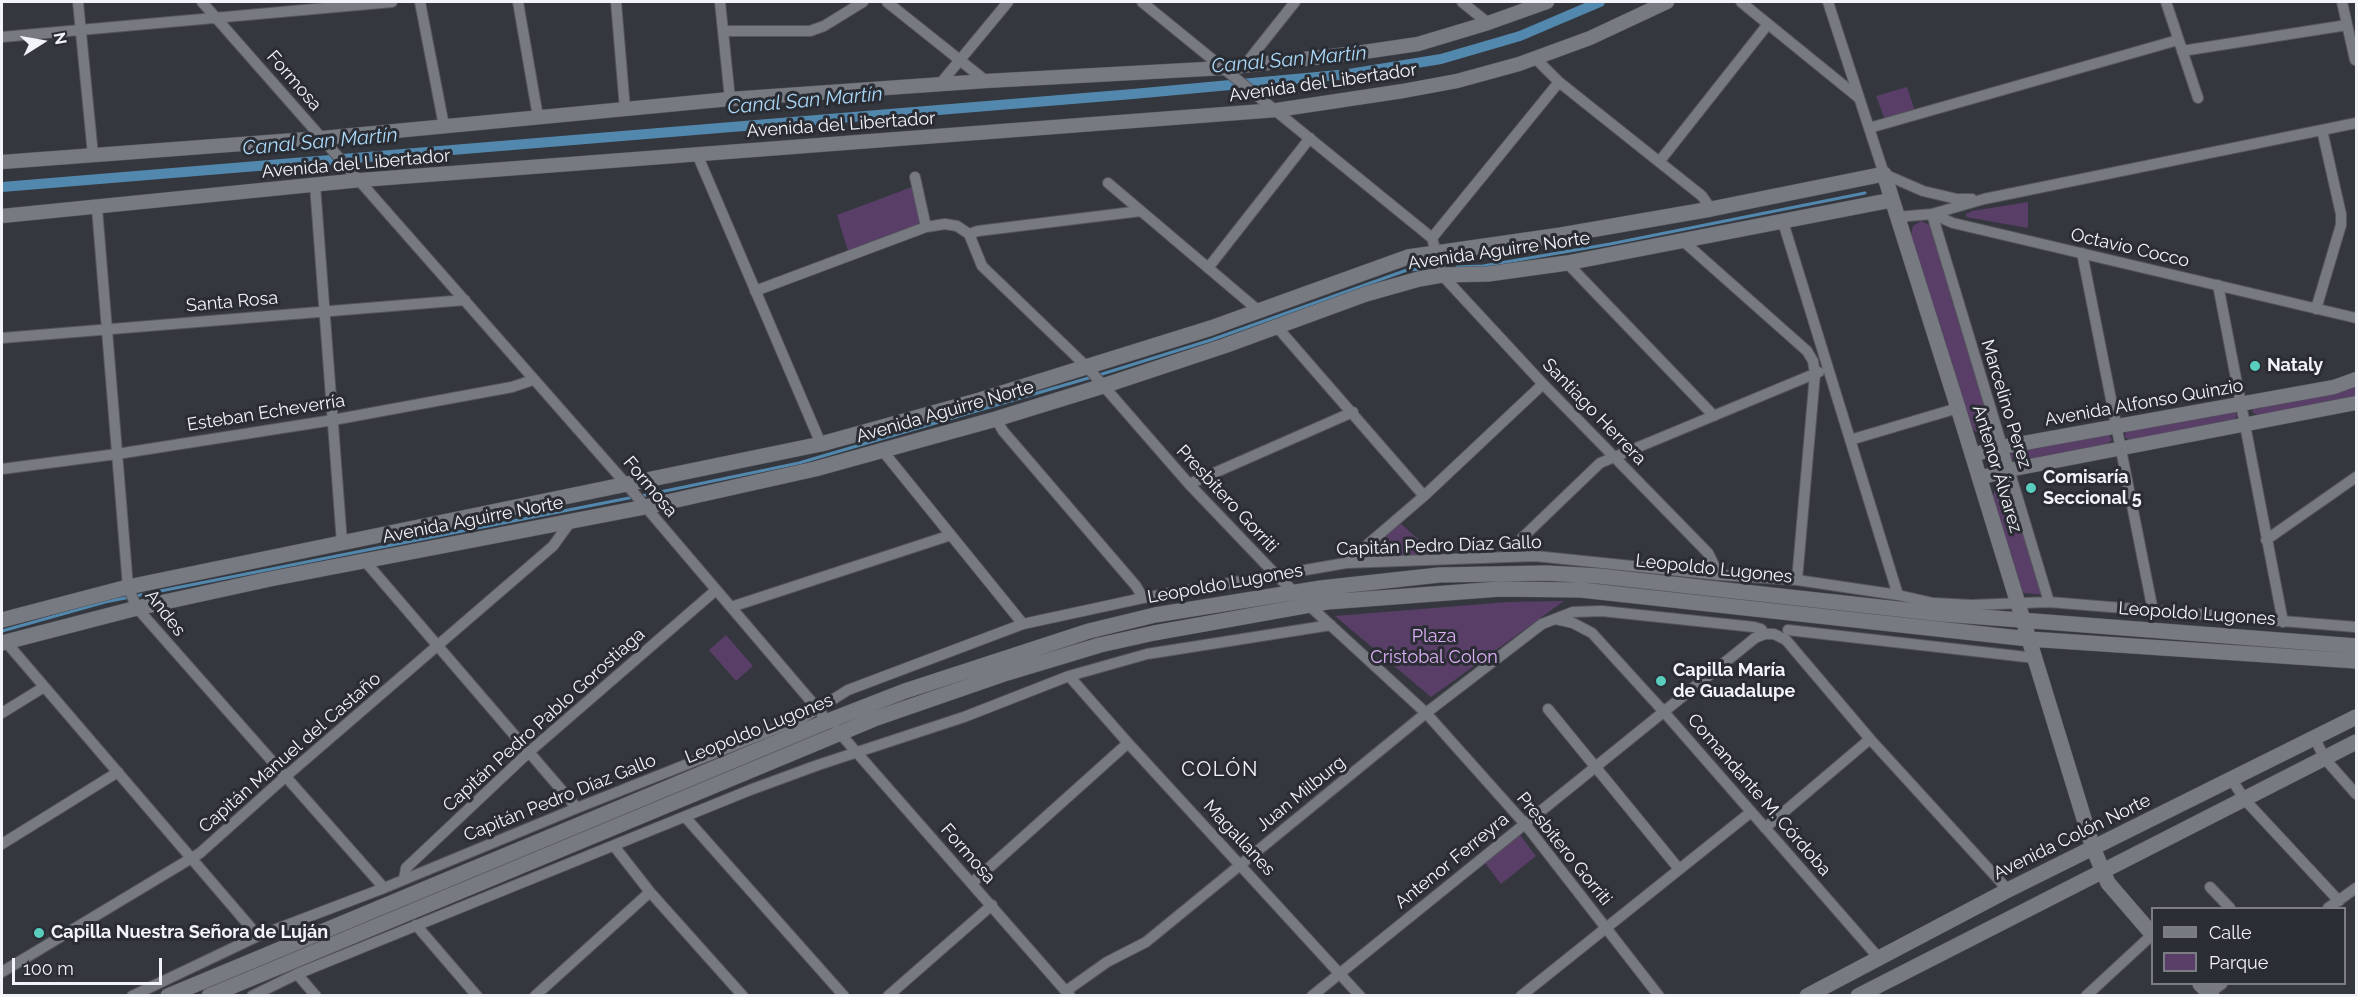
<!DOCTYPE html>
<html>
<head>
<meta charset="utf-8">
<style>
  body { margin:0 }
  #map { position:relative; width:2358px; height:997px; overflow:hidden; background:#35373e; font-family:Raleway,sans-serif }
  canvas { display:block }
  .frame { position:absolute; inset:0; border:3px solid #f3f4f9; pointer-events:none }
  .legend { position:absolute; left:2151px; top:907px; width:195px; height:78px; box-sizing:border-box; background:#2b2d34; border:2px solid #7b7d83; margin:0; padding:8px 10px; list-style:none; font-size:18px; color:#f3f4f9 }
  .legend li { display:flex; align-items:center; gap:12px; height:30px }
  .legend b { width:30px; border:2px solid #7b7d83 }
  .north { position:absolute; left:12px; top:12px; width:60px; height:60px; -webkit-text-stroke:4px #2b2d34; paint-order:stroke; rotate:79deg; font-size:16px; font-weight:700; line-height:24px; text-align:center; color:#f3f4f9 }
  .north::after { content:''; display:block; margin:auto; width:21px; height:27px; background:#f3f4f9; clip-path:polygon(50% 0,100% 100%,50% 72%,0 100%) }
  .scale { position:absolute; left:12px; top:958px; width:150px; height:27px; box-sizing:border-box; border:3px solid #f3f4f9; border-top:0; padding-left:8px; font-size:18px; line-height:21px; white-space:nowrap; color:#f3f4f9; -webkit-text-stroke:4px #2b2d34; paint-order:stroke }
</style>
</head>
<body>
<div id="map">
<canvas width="2358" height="997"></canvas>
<div class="frame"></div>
<ul class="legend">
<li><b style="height:8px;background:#787a82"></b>Calle</li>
<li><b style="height:16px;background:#593e68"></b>Parque</li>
</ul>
<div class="north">N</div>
<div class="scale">100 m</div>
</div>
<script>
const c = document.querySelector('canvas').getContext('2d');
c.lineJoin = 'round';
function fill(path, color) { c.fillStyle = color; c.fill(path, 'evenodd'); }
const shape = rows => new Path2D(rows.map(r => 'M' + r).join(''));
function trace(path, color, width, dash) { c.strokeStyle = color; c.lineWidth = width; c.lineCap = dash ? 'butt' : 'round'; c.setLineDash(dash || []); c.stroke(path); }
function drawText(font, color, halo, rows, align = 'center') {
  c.font = font + ' Raleway,sans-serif'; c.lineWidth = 6; c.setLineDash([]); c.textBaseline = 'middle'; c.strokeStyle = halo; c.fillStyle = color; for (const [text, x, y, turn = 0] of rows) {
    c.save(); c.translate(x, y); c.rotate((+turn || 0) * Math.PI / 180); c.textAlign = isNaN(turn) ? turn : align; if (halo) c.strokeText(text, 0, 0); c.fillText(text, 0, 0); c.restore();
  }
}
const green = shape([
  [1907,87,1915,111,1885,120,1876,96],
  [912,187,921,224,848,251,837,215],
  [2028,202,2028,228,1966,217,1966,214,1972,211],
  [1921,221,1930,225,1998,442,1987,440,1971,428,1910,239,1913,226],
  [2356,386,2356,396,2259,416,2252,412,2254,406],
  [2235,412,2237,414,2235,420,2129,440,2125,437,2126,431],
  [2109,434,2112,440,2106,445,2017,462,2011,457,2012,451],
  [2007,476,2045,595,2023,593,1992,499,1997,484],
  [1399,522,1436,555,1359,558],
  [1564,601,1431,697,1335,616,1507,602],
  [726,635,753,666,736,681,709,650],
  [1520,835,1536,856,1501,884,1485,863]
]);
const stream = shape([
  [1457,267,1483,266,1610,244,1865,193],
  [1099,375,1211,340,1407,270,1427,269],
  [641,496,799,463,1092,377],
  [2,631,105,602,634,497]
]);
const canal = shape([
  [2,187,1133,94,1349,74,1441,59,1520,36,1600,2]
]);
const minor = shape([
  [78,2,93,155],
  [202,2,627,485,822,714],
  [420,2,444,126],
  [518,2,538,117],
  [616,2,625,109],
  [720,2,730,99],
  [887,2,986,81],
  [1142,2,1432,238,1442,275,1543,384,1708,553,1719,575],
  [1462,2,1488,23],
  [1741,2,1859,98],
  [1828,2,1884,174,1923,191,1957,199,1972,199],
  [2166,2,2198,98],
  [2342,2,2355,60],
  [723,31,810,31,824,26,863,2],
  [2,37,392,2],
  [2182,51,2347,25],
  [1535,58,1559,82,1702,196,1711,209],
  [1244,66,1295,2],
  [940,84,1008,2],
  [1869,128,2178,40],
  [697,154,821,444],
  [1659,162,1768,24],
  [915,177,926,227],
  [1108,183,1259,311],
  [315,185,342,543],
  [97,208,128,587,137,608,384,888],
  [1897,217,1932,214,1953,223,2356,318],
  [1783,222,1898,595],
  [969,234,982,266,1087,367,1189,484,1276,575,1426,713,1525,824,1659,996],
  [1432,238,1559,82],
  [1683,241,1807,351,1813,361,1815,374,1797,580],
  [2082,253,2153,611],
  [1567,263,1714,416],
  [1208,268,1310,138],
  [2218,285,2283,622],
  [755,291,926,227,945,224,957,226,969,234,978,231,1141,211],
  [2316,309,2341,225,2341,214,2322,130],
  [1277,327,1424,496],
  [2,338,465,300],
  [996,419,1003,431,1136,586,1143,598],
  [1850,440,1958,408],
  [882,450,1023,624],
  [2,469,117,454,333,420,512,387,533,380],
  [1189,484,1353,412],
  [2266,540,2356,477],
  [1515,556,1522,538,1600,463,1819,372],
  [364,560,577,808],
  [1346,563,1424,496,1543,384],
  [2049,602,1932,214,1984,199,2356,123],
  [731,607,951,535],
  [1555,619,1573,623,1592,633,1664,712,1878,957],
  [1788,630,2035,658],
  [6,642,258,936],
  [1069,676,1128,743,1360,996],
  [1548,709,1679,869],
  [2,713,44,687],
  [837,730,1070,996],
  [2315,739,2325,759,2356,794],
  [2232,780,2245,800,2339,901],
  [686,818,844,996],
  [1765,828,1870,739],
  [2,844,118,772],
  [614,846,650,892,743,996],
  [404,879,406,868,529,752,716,590],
  [972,883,1128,743],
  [2210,887,2230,908],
  [2328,908,2356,888],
  [416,925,477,996],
  [2,972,200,853,285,777,553,546,571,521],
  [297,974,316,996],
  [1066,991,1107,962,1146,942,1426,713,1542,624,1573,612,1602,611,1754,627,1761,629,1765,634],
  [2209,993,2222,984],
  [132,996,258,936,384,888,577,808,803,718,848,690,1023,624,1143,598,1346,563,1535,556,1719,575,1797,580,1898,595,1933,603,1972,605,2049,602,2356,627],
  [252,996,297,974,750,790,818,765,964,717,1069,676,1147,654,1331,625],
  [535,996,650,892],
  [888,996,992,905],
  [1312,996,1755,638,1765,634,1774,634,1786,640,1870,739,2008,890],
  [1521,996,1751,812],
  [2086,996,2152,935]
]);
const tertiary = shape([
  [2,162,322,138,730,99,986,81,1224,68,1357,53,1418,44,1488,23,1547,2],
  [2,216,361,180,1277,110,1403,91,1457,81,1519,64,1590,38,1667,2],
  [1972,455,2002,447,2334,387,2356,379],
  [1979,478,2009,470,2356,403]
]);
const secondary = shape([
  [2,620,128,587,821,444,980,400,1211,328,1408,257,1561,235,1711,209,1884,174,1958,408,2093,848,2108,883,2152,934],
  [2,643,137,608,270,579,645,507,815,469,996,419,1103,386,1224,346,1366,294,1419,279,1442,275,1488,274,1567,263,1892,200],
  [2200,984,2212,996],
  [168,996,828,721,905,691,1089,631,1155,615,1321,588,1439,575,1547,573,1599,576,1943,614,2356,646],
  [209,996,874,719,1007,673,1100,645,1154,633,1327,602,1500,589,1581,590,2029,639,2356,661],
  [1807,996,2008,890,2356,717],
  [1858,996,2356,742]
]);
const markers = [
  [2255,366,6,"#59cebf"],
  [2031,488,6,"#59cebf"],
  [1661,681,6,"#59cebf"],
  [39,933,6,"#59cebf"]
];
const streetNames = [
  ["Formosa",294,81,49],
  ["Avenida del Libertador",1323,83,-8],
  ["Avenida del Libertador",841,125,-4],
  ["Avenida del Libertador",356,164,-5],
  ["Octavio Cocco",2130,248,13],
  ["Avenida Aguirre Norte",1499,251,-8],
  ["Santa Rosa",232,302,-5],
  ["Avenida Alfonso Quinzio",2144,403,-10],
  ["Marcelino Perez",2006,404,73],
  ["Avenida Aguirre Norte",945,412,-16],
  ["Santiago Herrera",1594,412,46],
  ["Esteban Echeverría",266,413,-9],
  ["Antenor Álvarez",1997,469,73],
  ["Formosa",650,487,50],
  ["Presbítero Gorriti",1227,499,47],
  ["Avenida Aguirre Norte",473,520,-11],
  ["Capitán Pedro Díaz Gallo",1439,546,-2],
  ["Leopoldo Lugones",1714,569,6],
  ["Leopoldo Lugones",1225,584,-10],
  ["Andes",165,613,52],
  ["Leopoldo Lugones",2197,614,4],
  ["Capitán Pedro Pablo Gorostiaga",544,720,-42],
  ["Leopoldo Lugones",759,729,-22],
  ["Capitán Manuel del Castaño",290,753,-41],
  ["Juan Milburg",1301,794,-39],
  ["Comandante M. Córdoba",1759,795,49],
  ["Capitán Pedro Díaz Gallo",560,798,-22],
  ["Avenida Colón Norte",2072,837,-26],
  ["Magallanes",1239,838,47],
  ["Presbítero Gorriti",1564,849,51],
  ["Formosa",968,854,49],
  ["Antenor Ferreyra",1452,861,-39]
];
const poiNames = [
  ["Nataly",2267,366],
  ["Comisaría",2043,478],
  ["Seccional 5",2043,499],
  ["Capilla María",1673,671],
  ["de Guadalupe",1673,692],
  ["Capilla Nuestra Señora de Luján",51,933]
];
const parkNames = [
  ["Plaza",1434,637],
  ["Cristobal Colon",1434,658]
];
const waterNames = [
  ["Canal San Martín",1289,60,-5],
  ["Canal San Martín",805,101,-5],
  ["Canal San Martín",320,142,-5]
];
const neighbourhoodNames = [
  ["COLÓN",1220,770]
];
fill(green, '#593e68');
trace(stream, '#5288ad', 3);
trace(canal, '#5288ad', 10);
trace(minor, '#55565c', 12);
trace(tertiary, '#55565c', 15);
trace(secondary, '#55565c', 16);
trace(minor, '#787a82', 10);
trace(tertiary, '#787a82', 14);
trace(secondary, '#787a82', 15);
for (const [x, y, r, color] of markers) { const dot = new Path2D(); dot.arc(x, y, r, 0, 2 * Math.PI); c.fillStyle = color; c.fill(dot); trace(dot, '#2b2d34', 2); }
drawText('18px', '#f3f4f9', '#2b2d34', streetNames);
drawText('bold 18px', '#f3f4f9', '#2b2d34', poiNames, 'left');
drawText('18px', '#deb0f8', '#2b2d34', parkNames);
drawText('italic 20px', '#aad8f8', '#2b2d34', waterNames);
c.letterSpacing = '1.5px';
drawText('20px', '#f3f4f9', '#2b2d34', neighbourhoodNames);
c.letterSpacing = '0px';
</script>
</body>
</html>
